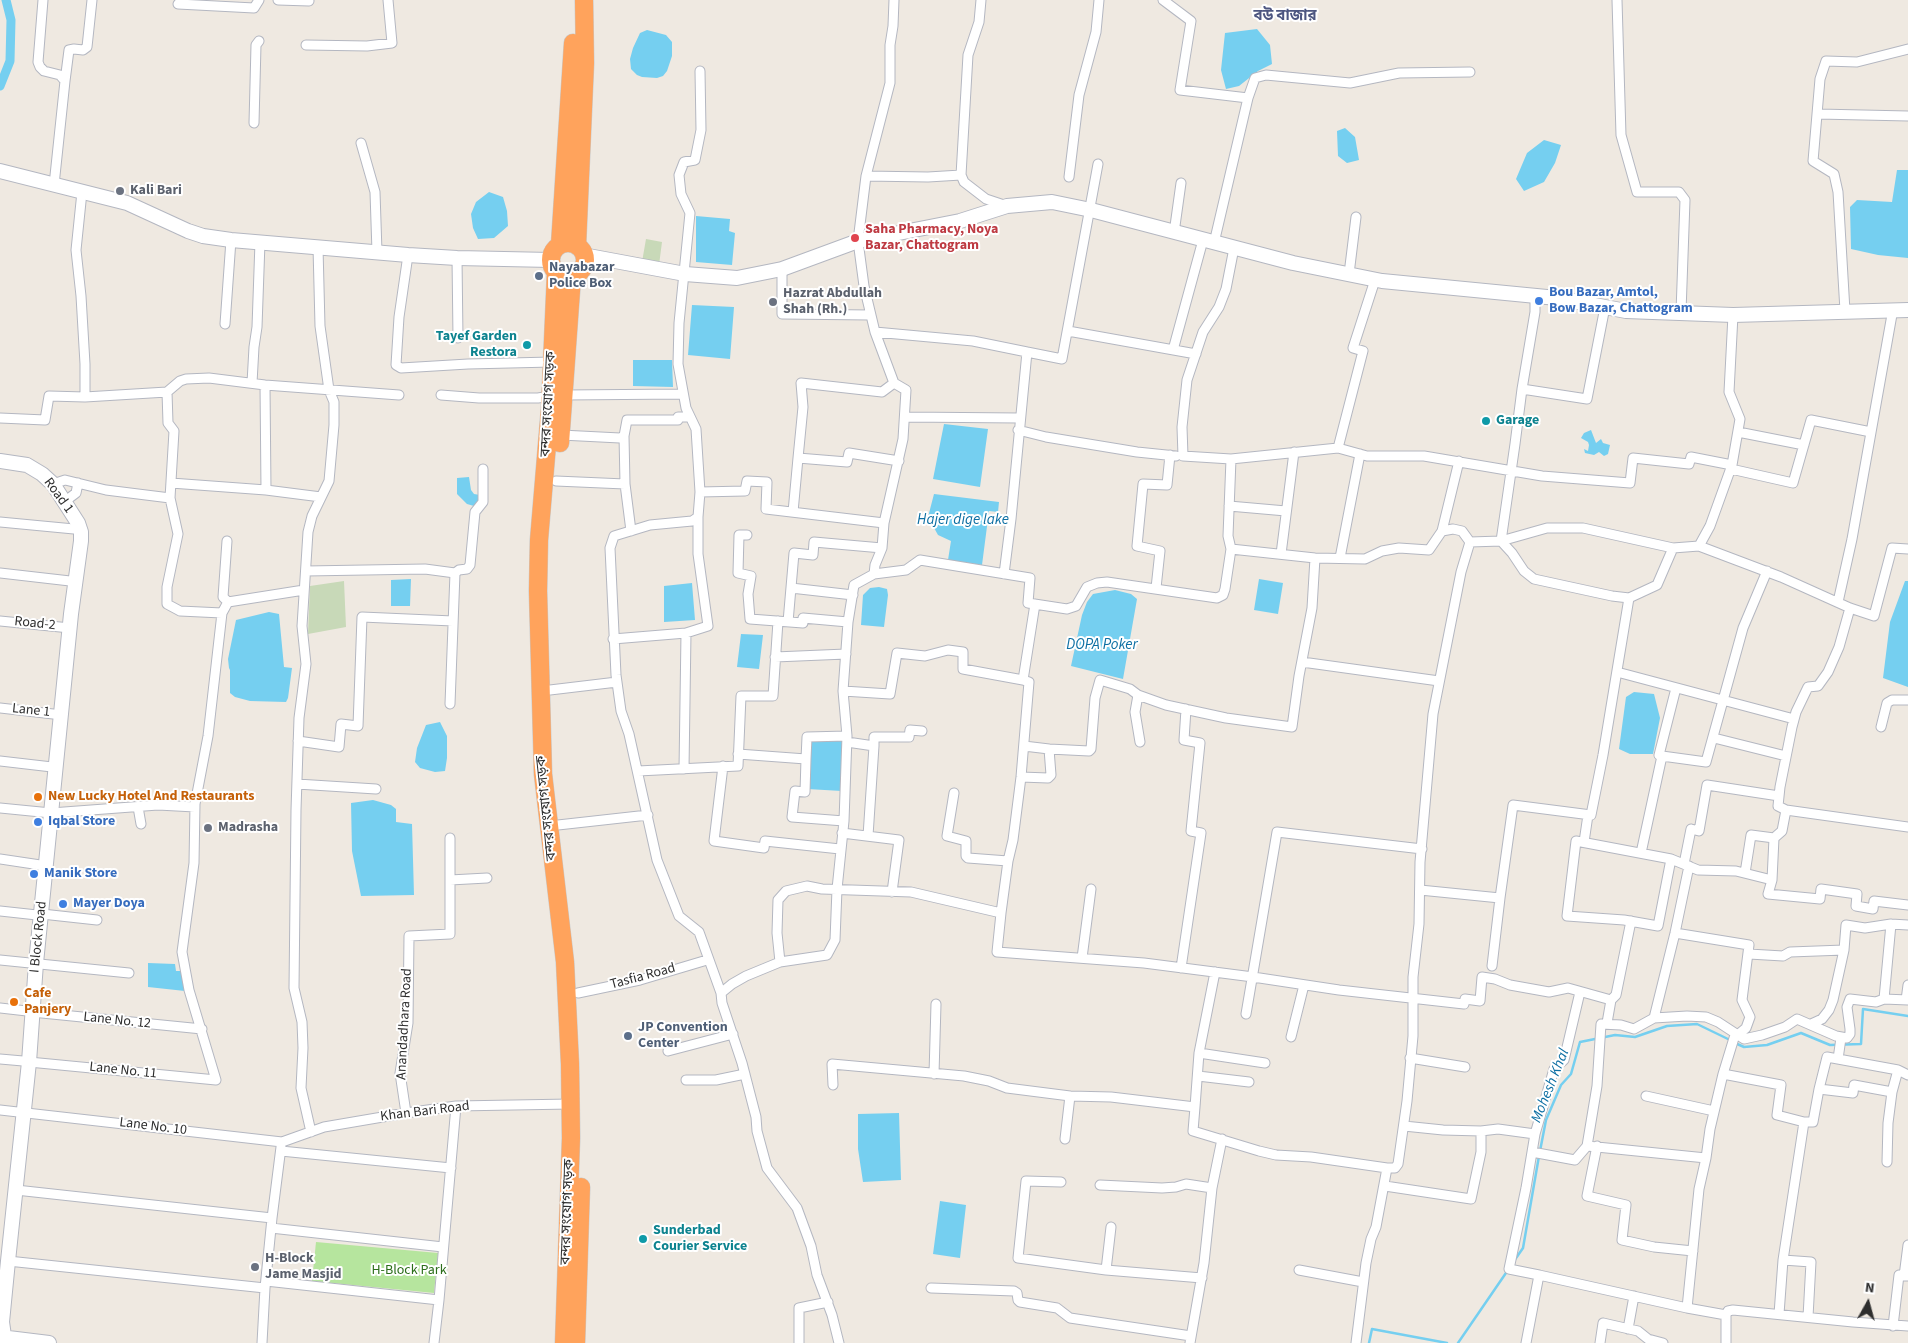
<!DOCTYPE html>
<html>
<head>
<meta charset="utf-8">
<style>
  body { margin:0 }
  #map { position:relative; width:1908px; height:1343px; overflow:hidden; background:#efe9e1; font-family:"Source Sans 3",sans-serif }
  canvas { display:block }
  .north { position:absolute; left:1843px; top:1278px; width:50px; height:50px; -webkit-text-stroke:4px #fff; paint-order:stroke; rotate:7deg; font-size:14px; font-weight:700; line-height:20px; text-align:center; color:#2e2e2e }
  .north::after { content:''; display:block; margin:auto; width:18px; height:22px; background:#2e2e2e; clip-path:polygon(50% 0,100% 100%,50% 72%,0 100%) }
</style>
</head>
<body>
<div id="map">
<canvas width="1908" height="1343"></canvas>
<div class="north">N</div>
</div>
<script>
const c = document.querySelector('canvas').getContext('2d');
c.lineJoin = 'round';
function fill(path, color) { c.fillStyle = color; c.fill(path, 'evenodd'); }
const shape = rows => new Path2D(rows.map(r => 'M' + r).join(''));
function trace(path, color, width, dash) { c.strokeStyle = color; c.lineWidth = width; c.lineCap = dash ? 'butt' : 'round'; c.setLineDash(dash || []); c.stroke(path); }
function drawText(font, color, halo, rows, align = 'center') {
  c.font = font + ' "Source Sans 3","Noto Sans Bengali",sans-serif'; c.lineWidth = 4; c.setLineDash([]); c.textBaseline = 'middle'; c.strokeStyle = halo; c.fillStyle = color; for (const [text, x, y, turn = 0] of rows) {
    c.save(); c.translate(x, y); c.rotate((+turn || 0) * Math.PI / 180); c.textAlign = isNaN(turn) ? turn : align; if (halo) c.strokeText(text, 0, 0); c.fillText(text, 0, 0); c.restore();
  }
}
const green = shape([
  [316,1242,438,1253,434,1293,312,1281]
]);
const cemetery = shape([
  [646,239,662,242,659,265,642,262],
  [344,581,346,627,308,634,310,586]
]);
const water = shape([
  [1257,29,1270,45,1272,64,1258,71,1239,86,1226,89,1221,70,1225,33],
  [647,30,666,35,672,42,672,56,667,71,663,76,657,78,642,77,637,75,631,69,630,59,633,48,640,33],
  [1345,128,1355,137,1359,160,1347,163,1338,156,1337,131],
  [1544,140,1561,145,1555,163,1544,182,1524,191,1516,179,1527,153],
  [1897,170,1908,170,1908,258,1878,255,1851,249,1850,207,1857,200,1892,202],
  [489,192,503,197,507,211,508,226,494,238,478,239,473,228,471,214,476,202],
  [696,216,730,219,729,231,735,233,732,265,696,262],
  [692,305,734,307,730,359,688,355],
  [633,360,672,360,673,387,633,386],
  [944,424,988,429,980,487,933,479],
  [1591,430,1596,443,1601,439,1603,443,1610,445,1608,454,1604,456,1599,452,1594,455,1585,453,1584,449,1588,451,1589,445,1588,442,1581,438,1584,433],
  [469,477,471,490,474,494,480,495,479,505,474,506,467,504,457,494,457,478],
  [934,494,999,502,998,512,989,511,982,565,948,560,951,541,938,535,928,517],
  [411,579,410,606,391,606,391,580],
  [1259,579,1283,583,1278,614,1254,610],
  [1905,581,1908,581,1908,687,1883,678,1890,622],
  [692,583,695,620,664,622,664,586],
  [879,587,887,589,888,595,884,627,861,625,863,595,870,588],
  [1115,590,1131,594,1137,599,1123,679,1071,666,1082,615,1087,602,1093,594],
  [269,612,279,614,284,667,292,668,288,698,286,702,250,701,235,697,230,693,230,670,229,668,228,659,236,620],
  [741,634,763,635,759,669,737,667],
  [1634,692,1654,694,1660,718,1653,754,1630,754,1619,749,1626,697],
  [440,722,447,736,447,758,445,771,435,772,420,768,415,762,417,748,426,725],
  [809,739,844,739,842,791,807,789],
  [373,800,391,805,396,809,396,822,412,824,414,895,361,896,352,851,351,803],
  [148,963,175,964,176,971,181,971,185,991,148,987],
  [899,1113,901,1180,863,1182,858,1149,858,1114],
  [940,1201,966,1205,960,1258,933,1254]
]);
const stream = shape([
  [1735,1043,1744,1047,1767,1045,1801,1033,1830,1045,1861,1044,1863,1009,1908,1016],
  [1540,1151,1546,1120,1561,1085,1571,1074,1580,1042,1615,1035,1635,1037,1667,1026,1697,1024,1730,1040],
  [1514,1261,1523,1248,1539,1156],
  [1369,1343,1372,1329,1447,1343],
  [1458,1343,1508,1270]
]);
const canal = shape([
  [0,86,10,61,11,20,6,0]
]);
const street = shape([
  [43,0,38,62,40,67,44,71,60,75,65,81,54,185],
  [278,0,309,1],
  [981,0,979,22,968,55,961,175,964,182,986,199,1007,206],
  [1163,0,1191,21,1180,90,1248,98],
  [1617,0,1621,135,1637,192,1679,192,1685,200,1681,312],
  [178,4,254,8,259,0],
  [306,45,367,46,392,43,388,0],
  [700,71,701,130,695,160,684,162,679,175,681,194,690,213,679,323,678,364,686,408,696,429,700,492,698,517,692,521,650,525,614,536,610,548,616,675,621,711,629,734,657,860,679,916,699,932,721,993,722,1003,742,1063,756,1117,757,1131,767,1168,797,1208,811,1246,817,1275,832,1315,839,1343],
  [65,81,69,50,74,49,83,50,87,47,92,0],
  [1818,114,1908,116],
  [254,123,256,45,259,41],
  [361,143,375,192,377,252],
  [866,176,928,177,961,175],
  [1069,177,1079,95,1096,32,1099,0],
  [82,192,76,250,81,296,85,364,85,397],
  [1174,233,1181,183],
  [1214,243,1248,98,1255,78,1266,75,1350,83,1399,73,1470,72],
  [408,255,399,317,396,365,401,368,468,364,552,362],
  [457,258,458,338],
  [782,269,782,314,870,315],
  [1349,274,1356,217],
  [1845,311,1838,192,1834,174,1813,161,1820,79,1826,61,1857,62,1908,49],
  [225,324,231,240],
  [1068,331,1196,354],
  [875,332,973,341,1027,352,1011,519,1004,574],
  [1173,350,1203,240],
  [1027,352,1062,359,1098,164],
  [252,383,254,347,257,327,260,242],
  [894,383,882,392,801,383,803,407,798,458,847,462,849,453,899,461],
  [265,385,266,490],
  [1522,389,1587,399,1605,307],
  [167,392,168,423,174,431,170,498,178,534,167,587,167,604,180,611,222,613],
  [441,395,479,398,538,398,550,396],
  [564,395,683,394],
  [905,417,1019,418],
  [0,418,45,420,49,396,85,397,167,392,180,381,186,379,209,378,265,385,399,395],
  [1018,430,1046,437,1137,452,1176,456],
  [1738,432,1804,445],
  [561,435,620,438,624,436],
  [1338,448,1363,351,1353,348,1375,280],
  [1231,459,1338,448,1367,456,1424,456,1542,476,1630,483,1633,458,1689,464,1691,457,1732,465],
  [1731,469,1793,483,1811,420,1871,432],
  [556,481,625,484],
  [171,483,266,490,321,497],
  [53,484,65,480,106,490,170,498],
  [700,492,745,491,747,481,767,482,766,509,884,523],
  [64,502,76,493,78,483],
  [1229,506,1286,511],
  [793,512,798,458],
  [0,522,74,529],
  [631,531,625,484,624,436,627,420,678,420,678,417,690,417],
  [1442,531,1459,461],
  [747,535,739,535,738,573,751,576,748,594,750,619,803,623,803,618,848,622],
  [227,541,223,597,228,602],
  [1699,546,1710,526,1732,465,1740,419,1729,392,1733,315],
  [1673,548,1657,585,1629,598,1612,596,1534,579,1524,571,1512,553,1501,541,1547,528,1583,528,1673,548,1699,546,1781,577,1850,608,1874,616,1892,548,1908,549],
  [1231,549,1315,558,1365,559,1382,551,1399,548,1429,550,1442,531,1453,529,1462,531,1470,542],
  [1281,554,1294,452],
  [1340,558,1360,454],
  [306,571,425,569,455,573,459,570,467,569,470,565,475,512,483,502,483,469],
  [0,573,70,581],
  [874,574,906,570,920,560,1030,578,1028,603,1067,609,1076,606,1087,587,1097,583,1107,582,1217,598,1223,595,1225,589,1231,549,1228,536,1231,459,1183,456,1182,427,1187,380,1203,332,1219,307,1226,289,1234,248],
  [791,588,853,595],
  [1156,588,1160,551,1137,546,1143,484,1167,485,1170,455],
  [228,602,304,590],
  [1838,602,1852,539,1893,309],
  [1850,608,1839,647,1828,672,1818,686,1808,687,1796,712,1792,727,1780,787,1778,806,1786,810,1908,827],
  [0,621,70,628],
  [788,622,794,553,813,555,814,542,882,548],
  [686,633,708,626,698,554,698,517],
  [613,639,686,633,684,769],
  [775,657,846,654],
  [1302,662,1439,681],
  [1617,672,1794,719],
  [550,690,617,682],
  [843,691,890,694,897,653,925,656,948,650,963,652,963,669,1023,680,1035,604],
  [450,704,455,573],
  [0,708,62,715],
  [1881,727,1887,703,1892,700,1908,700],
  [1714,738,1786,756],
  [298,741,339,747,341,724,358,726,362,617,453,621],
  [847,742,874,746,874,737,909,737,910,730,922,731],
  [1140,742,1135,712,1138,695,1166,705,1226,718,1292,727,1299,676,1312,608,1315,558],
  [1024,746,1049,749],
  [738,754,806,759,807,737,847,736],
  [1662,756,1659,755,1676,688],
  [806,759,805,792,795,791,792,817,844,821],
  [0,761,52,767],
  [723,766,714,841,764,848,765,841,840,849],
  [638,771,738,766,741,696,773,696,778,621],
  [1021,777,1048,778,1051,775,1049,749,1089,751,1091,749,1095,698,1100,680,1130,689,1138,695],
  [297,784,376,789],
  [954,793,947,836,966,841,966,856,968,858,1008,861],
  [138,807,141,824],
  [0,808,51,813,158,805,195,807],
  [558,825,648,815],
  [842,833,899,840,892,892],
  [868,836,874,746],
  [1774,838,1772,880,1768,894,1820,899,1821,889,1857,894,1856,906,1873,909,1874,901,1908,905],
  [1584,842,1588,815],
  [1641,853,1662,756,1706,762,1743,628,1767,571],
  [0,859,47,866],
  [1671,859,1576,841,1567,916,1624,920,1658,926,1671,859,1698,870,1736,871,1772,880],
  [1684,864,1691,829,1699,831,1707,785,1779,796],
  [1745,873,1751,835,1774,838,1782,831,1786,810],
  [450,880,487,878],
  [1420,890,1500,898,1513,805,1591,815,1603,755,1629,598],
  [0,911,37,915],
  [1001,913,1008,861,1013,840,1021,777,1029,682,1023,680],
  [42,914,97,920],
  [1675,933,1749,945,1742,1000,1750,1017,1746,1028,1734,1038,1723,1074,1710,1129,1706,1158,1699,1189,1687,1308,1726,1315,1726,1343],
  [1749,954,1783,956,1790,952,1844,950,1846,925,1865,928,1891,924,1908,925],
  [1082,958,1091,889],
  [0,960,129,973],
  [780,962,827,955,835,940,837,889,844,821,847,736,843,691,848,622,854,585,874,574,875,565,882,548,884,523,903,439,906,390,894,383,875,332,864,286,858,241,866,176,890,83,890,45,893,26,894,0],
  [1492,966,1500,898],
  [1181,968,1201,833,1191,831,1200,743,1184,740,1186,709],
  [578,993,640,980,707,960],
  [721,993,732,984,746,976,780,962,777,933,778,900,786,891,807,886,822,889,911,892,1001,913,997,952,1144,963,1253,977,1339,990,1464,1004,1465,999,1480,1001,1482,977,1495,979,1510,985,1549,992,1568,988,1611,1000,1607,1023],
  [1884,999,1891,924],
  [1611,1000,1616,995,1631,921],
  [1906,1000,1908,985],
  [0,1008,27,1011],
  [32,1012,202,1029],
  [1246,1014,1277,832,1422,849],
  [1654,1018,1675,933,1689,866],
  [1811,1024,1822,1019,1829,1010,1833,1000,1844,950],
  [1291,1037,1304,985],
  [668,1051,733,1034],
  [1199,1053,1265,1063],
  [1410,1058,1465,1067],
  [0,1059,23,1061],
  [1838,1059,1841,1038],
  [29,1062,216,1080,189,990,182,952,194,863,195,804,208,736,222,613,228,602],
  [1898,1070,1827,1057,1819,1089,1853,1093,1854,1085,1892,1092,1898,1070,1908,1075],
  [934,1074,936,1004],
  [1723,1074,1781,1085,1777,1115,1804,1122,1783,1260,1811,1262,1808,1317],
  [1198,1076,1249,1082],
  [686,1080,716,1080,745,1074],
  [833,1085,832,1064,964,1076,989,1081,1007,1088,1070,1096],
  [1646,1096,1714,1111],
  [1195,1107,1193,1131,1259,1151,1276,1155,1311,1157,1387,1168,1395,1168,1398,1164,1407,1101,1413,1036,1413,977,1419,924,1420,862,1433,714,1461,572,1470,542,1501,541,1515,444,1522,389,1535,312,1535,296],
  [0,1110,282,1142,324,1127,406,1113,456,1106,571,1104],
  [406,1113,400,1073,408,1023,409,936,450,934,450,838],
  [1804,1122,1813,1122,1819,1089],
  [1404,1126,1443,1130,1481,1131,1498,1129,1535,1134,1554,1069,1564,1060,1580,992],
  [311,1132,301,1088,303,1048,302,1022,294,988,296,810,299,718,306,664,302,626,308,532,312,516,329,481,334,425,334,402,329,390,320,326,318,247],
  [1065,1139,1070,1096,1111,1097,1195,1107,1199,1053,1215,972],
  [1597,1146,1587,1196,1626,1205,1622,1240,1654,1247,1693,1251],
  [281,1151,451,1168],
  [1532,1152,1575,1160,1587,1146],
  [1706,1158,1587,1146,1597,1086,1601,1024,1621,1025,1634,1029,1654,1018,1687,1016,1706,1017,1718,1022,1744,1039,1762,1035,1785,1027,1797,1019,1836,1036,1847,1038,1850,1034,1850,1029,1847,1007,1850,999,1876,1002,1884,999,1908,1000],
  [1887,1162,1888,1123,1892,1092],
  [1061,1182,1026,1181,1018,1258,1106,1270,1202,1278],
  [1100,1185,1162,1188,1176,1187,1186,1184,1212,1188],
  [1385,1186,1471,1199,1481,1152,1481,1131],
  [16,1190,272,1218,265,1288],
  [272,1218,281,1147],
  [271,1228,443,1247],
  [8,1261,265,1288,262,1343],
  [1106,1270,1111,1227],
  [1299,1270,1363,1282],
  [1539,1275,1687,1308],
  [1904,1276,1908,1245],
  [266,1281,439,1300,434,1343],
  [931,1288,1014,1291,1017,1293,1018,1300,1020,1302,1057,1308,1070,1318,1191,1336],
  [439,1300,456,1106],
  [1779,1314,1783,1260],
  [1726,1315,1728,1311,1733,1310,1853,1322,1908,1326],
  [1893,1326,1899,1275,1908,1276],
  [1628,1329,1634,1296],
  [799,1343,799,1308,828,1302],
  [1190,1343,1204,1263,1212,1188,1222,1139],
  [1356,1343,1366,1263,1371,1239,1376,1227,1387,1168],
  [1526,1343,1539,1275,1509,1269,1526,1188,1535,1134],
  [1600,1343,1603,1323,1638,1331,1648,1339,1663,1343]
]);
const secondary = shape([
  [0,171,127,203,188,231,203,236,231,240,408,255,457,258,551,260],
  [583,255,685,274,737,278,782,269,858,241,960,221,1007,206,1052,202,1091,210,1293,263,1382,281,1557,298,1626,311,1733,315,1908,310],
  [0,461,27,465,42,474,53,484,78,523,81,532,81,541,71,614,36,963,29,1062,8,1261,2,1322,5,1343],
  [0,1337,49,1343]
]);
const highway = shape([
  '551 260a17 17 0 1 1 34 0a17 17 0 1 1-34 0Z',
  [560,244,573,43],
  [577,246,585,63,584,0],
  [556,272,550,409,539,540,538,591,543,774,565,962,570,1064,571,1138,564,1343],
  [560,443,572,277],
  [576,1343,581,1187]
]);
const markers = [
  [120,191,5,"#6b7280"],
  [855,238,5,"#e0444e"],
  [539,276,5,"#5c6f8a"],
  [1539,301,5,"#3f7fe0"],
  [773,302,5,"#6b7280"],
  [527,345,5,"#0f9aa8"],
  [1486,421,5,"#0f9aa8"],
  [38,797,5,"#e8710a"],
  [38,822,5,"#3f7fe0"],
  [208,828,5,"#6b7280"],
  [34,874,5,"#3f7fe0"],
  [63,904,5,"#3f7fe0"],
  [14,1002,5,"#e8710a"],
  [628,1036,5,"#5c6f8a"],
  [643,1239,5,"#0f9aa8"],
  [255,1267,5,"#6b7280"]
];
const worshipNames = [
  ["Kali Bari",130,191],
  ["Hazrat Abdullah",783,294],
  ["Shah (Rh.)",783,310],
  ["Madrasha",218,828],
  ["H-Block",265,1259],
  ["Jame Masjid",265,1275]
];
const healthNames = [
  ["Saha Pharmacy, Noya",865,230],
  ["Bazar, Chattogram",865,246]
];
const serviceNames = [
  ["Nayabazar",549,268],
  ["Police Box",549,284],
  ["JP Convention",638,1028],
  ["Center",638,1044]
];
const shopNames = [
  ["Bou Bazar, Amtol,",1549,293],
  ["Bow Bazar, Chattogram",1549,309],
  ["Iqbal Store",48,822],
  ["Manik Store",44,874],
  ["Mayer Doya",73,904]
];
const cultureNames = [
  ["Tayef Garden",517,337,"right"],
  ["Restora",517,353,"right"],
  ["Garage",1496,421],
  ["Sunderbad",653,1231],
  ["Courier Service",653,1247]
];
const streetNames = [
  ["বন্দর সংযোগ সড়ক",549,404,-87],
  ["Road 1",58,496,54],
  ["Road-2",35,624,6],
  ["Lane 1",31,711,6],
  ["বন্দর সংযোগ সড়ক",547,808,-96],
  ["I Block Road",39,937,-84],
  ["Tasfia Road",643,977,-15],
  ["Lane No. 12",117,1021,6],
  ["Anandadhara Road",405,1024,-87],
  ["Lane No. 11",123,1071,6],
  ["Khan Bari Road",425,1112,-7],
  ["Lane No. 10",153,1127,7],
  ["বন্দর সংযোগ সড়ক",568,1212,-88]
];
const foodNames = [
  ["New Lucky Hotel And Restaurants",48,797],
  ["Cafe",24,994],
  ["Panjery",24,1010]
];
const parkNames = [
  ["H-Block Park",409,1271]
];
const neighbourhoodNames = [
  ["বউ বাজার",1285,17]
];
const waterNames = [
  ["Hajer dige lake",963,521],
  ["DOPA Poker",1102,646],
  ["Mohesh Khal",1551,1086,-68]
];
fill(green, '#b6e59e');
fill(cemetery, '#c8d9b8');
fill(water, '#75cff0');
trace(stream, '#75cff0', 2.5);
trace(canal, '#75cff0', 9);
trace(street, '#b4b7c1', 11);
trace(secondary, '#b4b7c1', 16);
trace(highway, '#c9c9c9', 19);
trace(street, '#fff', 9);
trace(secondary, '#fff', 14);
trace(highway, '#ffa35c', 18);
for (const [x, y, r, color] of markers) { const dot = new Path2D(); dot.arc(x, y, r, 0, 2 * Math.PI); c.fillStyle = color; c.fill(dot); trace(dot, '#fff', 2); }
drawText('bold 14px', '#5b616d', '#fff', worshipNames, 'left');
drawText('bold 14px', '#be3a42', '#fff', healthNames, 'left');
drawText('bold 14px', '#4e5e75', '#fff', serviceNames, 'left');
drawText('bold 14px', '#366cbe', '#fff', shopNames, 'left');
drawText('bold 14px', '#0d838f', '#fff', cultureNames, 'left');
drawText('14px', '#2e2e2e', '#fff', streetNames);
drawText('bold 14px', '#c56008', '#fff', foodNames, 'left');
drawText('14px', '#2c6e1b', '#fff', parkNames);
drawText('bold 15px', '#4d5680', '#fff', neighbourhoodNames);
drawText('italic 15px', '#0d6fa3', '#fff', waterNames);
</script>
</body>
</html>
